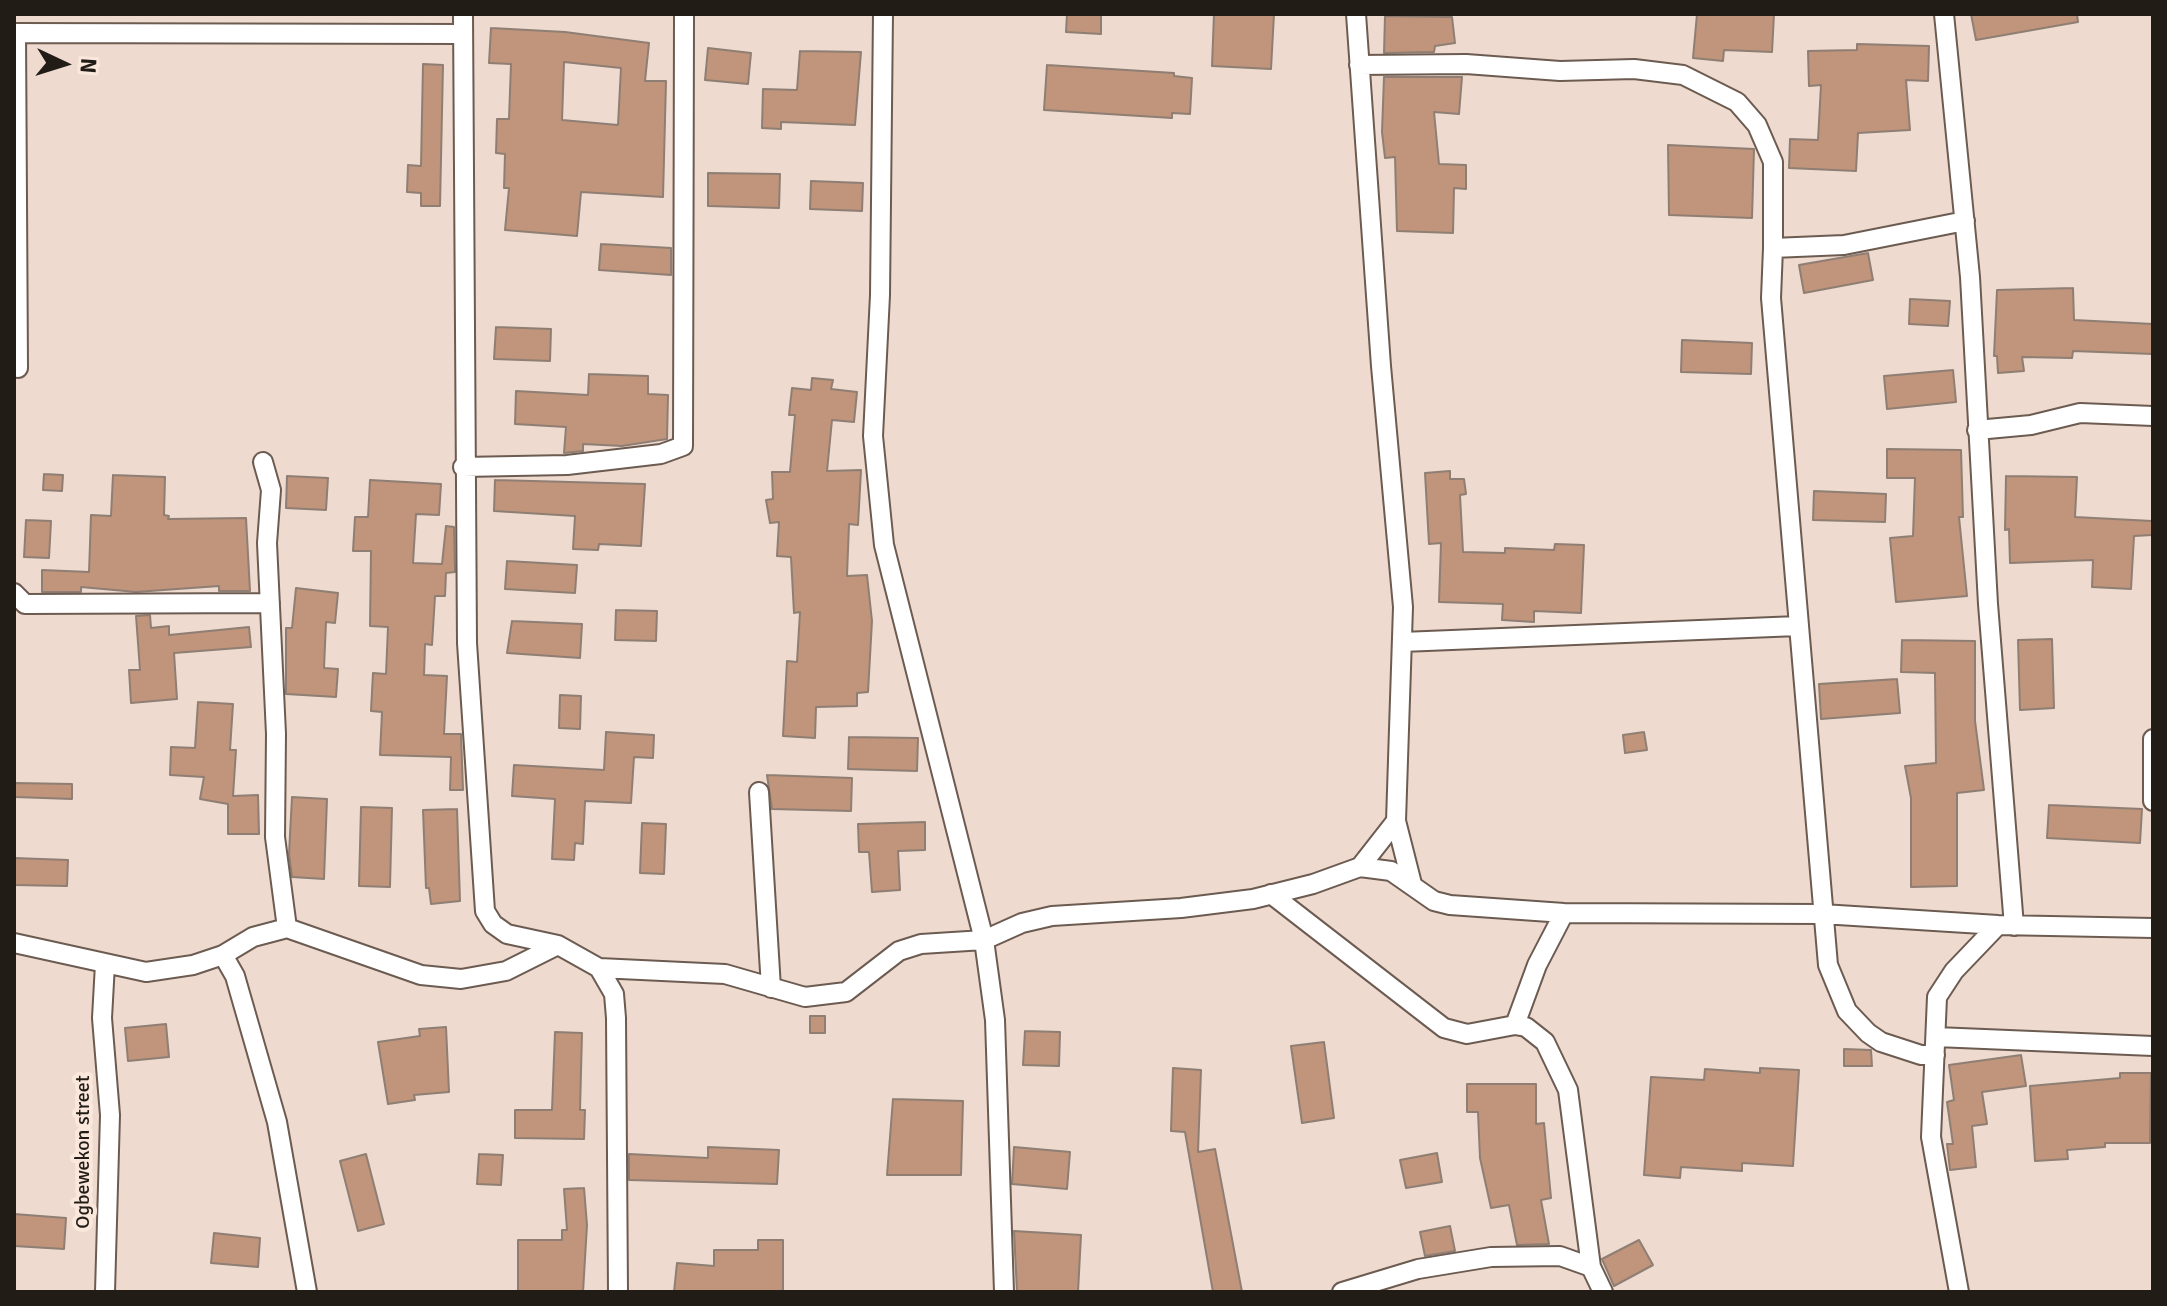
<!DOCTYPE html>
<html>
<head>
<meta charset="utf-8">
<style>
  body { margin:0 }
  #map { position:relative; width:2167px; height:1306px; overflow:hidden; background:#eedacf; font-family:Signika,sans-serif }
  canvas { display:block }
  .frame { position:absolute; inset:0; border:16px solid #221c17; pointer-events:none }
  .north { position:absolute; left:24px; top:24px; width:80px; height:80px; -webkit-text-stroke:6px #fbe8dc; paint-order:stroke; rotate:94deg; font-size:22px; font-weight:700; line-height:32px; text-align:center; color:#221c17 }
  .north::after { content:''; display:block; margin:auto; width:28px; height:36px; background:#221c17; clip-path:polygon(50% 0,100% 100%,50% 72%,0 100%) }
</style>
</head>
<body>
<div id="map">
<canvas width="2167" height="1306"></canvas>
<div class="frame"></div>
<div class="north">N</div>
</div>
<script>
const c = document.querySelector('canvas').getContext('2d');
c.lineJoin = 'round';
function fill(path, color) { c.fillStyle = color; c.fill(path, 'evenodd'); }
const shape = rows => new Path2D(rows.map(r => 'M' + r).join(''));
function trace(path, color, width, dash) { c.strokeStyle = color; c.lineWidth = width; c.lineCap = dash ? 'butt' : 'round'; c.setLineDash(dash || []); c.stroke(path); }
function drawText(font, color, halo, rows, align = 'center') {
  c.font = font + ' Signika,sans-serif'; c.lineWidth = 8; c.setLineDash([]); c.textBaseline = 'middle'; c.strokeStyle = halo; c.fillStyle = color; for (const [text, x, y, turn = 0] of rows) {
    c.save(); c.translate(x, y); c.rotate((+turn || 0) * Math.PI / 180); c.textAlign = isNaN(turn) ? turn : align; if (halo) c.strokeText(text, 0, 0); c.fillText(text, 0, 0); c.restore();
  }
}
const building = shape([
  [1067,14,1101,14,1101,34,1066,32,1067,14],
  [1214,14,1274,14,1271,69,1212,66,1214,14],
  [1697,14,1774,14,1772,52,1724,50,1723,61,1693,58,1697,14],
  [1971,14,2077,14,2078,22,1976,40,1971,14],
  [1385,16,1452,17,1455,43,1435,46,1434,52,1384,53,1385,16],
  [491,28,565,32,649,43,645,81,666,81,663,197,581,192,577,236,505,230,509,188,504,188,505,154,496,153,497,119,509,119,511,64,489,63,491,28],
  [564,62,621,68,618,125,562,120,564,62],
  [1857,44,1929,46,1928,81,1906,80,1910,130,1858,133,1856,171,1789,168,1790,139,1818,140,1821,85,1809,86,1808,51,1857,50,1857,44],
  [708,48,751,53,748,84,705,80,708,48],
  [800,51,861,52,855,125,781,122,781,129,762,128,763,89,797,90,800,51],
  [423,64,443,65,440,206,421,206,421,193,407,192,408,165,421,166,423,64],
  [1047,65,1174,73,1174,76,1192,78,1190,114,1172,113,1172,118,1044,110,1047,65],
  [1384,77,1462,77,1459,114,1434,112,1439,164,1466,165,1466,189,1454,188,1453,233,1397,231,1395,157,1385,158,1382,132,1384,77],
  [1668,145,1754,149,1752,218,1669,215,1668,145],
  [708,173,780,174,779,208,708,206,708,173],
  [811,181,863,183,862,211,810,209,811,181],
  [601,244,671,248,671,275,599,270,601,244],
  [1868,253,1873,280,1804,293,1799,265,1868,253],
  [2073,288,2074,320,2153,324,2153,354,2073,351,2072,358,2022,357,2024,371,1998,373,1997,356,1994,356,1997,290,2073,288],
  [1910,299,1950,301,1948,326,1909,324,1910,299],
  [496,327,551,329,550,361,494,359,496,327],
  [1682,340,1752,343,1751,374,1681,372,1682,340],
  [1953,370,1956,402,1887,409,1884,376,1953,370],
  [589,374,648,376,648,394,668,395,667,439,622,446,583,444,583,451,564,453,566,427,515,424,516,391,588,395,589,374],
  [812,378,833,380,831,389,857,392,854,422,832,420,827,471,861,470,858,525,849,524,847,576,867,575,872,621,868,692,857,693,857,706,816,707,815,738,783,736,787,661,797,662,800,612,794,613,791,557,777,556,779,522,770,523,766,500,773,499,772,472,790,472,795,415,789,415,792,388,811,390,812,378],
  [1887,449,1961,450,1963,517,1959,517,1967,596,1896,602,1890,538,1913,536,1915,478,1887,478,1887,449],
  [1450,471,1450,479,1464,479,1466,494,1460,495,1463,552,1505,553,1505,548,1554,550,1555,544,1584,545,1581,613,1534,611,1534,622,1502,620,1503,604,1439,602,1441,543,1429,544,1425,473,1450,471],
  [44,474,63,475,62,491,43,490,44,474],
  [113,475,165,477,164,515,169,516,168,519,246,518,250,591,219,591,219,586,136,592,81,587,81,592,42,592,42,570,89,572,91,515,111,516,113,475],
  [287,476,328,478,326,510,286,508,287,476],
  [2006,476,2077,477,2075,517,2152,521,2152,535,2134,536,2131,589,2092,587,2093,560,2010,563,2009,529,2005,530,2006,476],
  [370,480,441,484,439,515,416,514,413,563,442,564,446,526,454,527,455,572,446,573,445,596,435,596,432,645,425,644,424,675,447,676,444,734,461,734,463,790,450,790,451,757,380,755,382,712,371,711,373,673,386,674,388,627,370,626,371,551,353,551,355,517,368,517,370,480],
  [495,480,645,484,641,546,599,544,598,550,573,549,575,516,494,511,495,480],
  [1814,491,1886,494,1885,522,1813,520,1814,491],
  [26,520,51,521,49,558,24,557,26,520],
  [507,561,577,565,575,593,505,589,507,561],
  [296,588,338,593,335,623,326,622,324,668,338,669,336,697,286,694,286,628,292,628,296,588],
  [616,610,657,611,656,641,615,640,616,610],
  [150,615,151,628,169,626,169,635,249,627,251,647,174,653,177,699,131,703,129,670,140,670,136,616,150,615],
  [512,621,582,624,580,658,507,653,512,621],
  [2052,639,2054,708,2020,710,2018,640,2052,639],
  [1902,640,1975,641,1975,721,1984,790,1957,793,1957,886,1911,887,1911,798,1905,766,1936,763,1935,673,1901,672,1902,640],
  [1897,679,1900,713,1821,719,1819,684,1897,679],
  [560,695,581,696,580,729,559,728,560,695],
  [198,702,233,704,230,750,236,750,233,796,258,795,259,834,228,834,228,804,200,799,204,777,170,775,171,747,195,748,198,702],
  [606,732,654,735,653,758,634,757,631,803,585,801,583,844,575,843,574,860,552,859,555,799,512,796,514,765,604,770,606,732],
  [1644,732,1647,750,1625,753,1623,735,1644,732],
  [849,737,918,738,917,771,848,769,849,737],
  [767,775,852,778,851,811,772,809,767,775],
  [15,783,72,784,72,799,15,797,15,783],
  [292,797,327,799,324,879,292,877,289,854,292,797],
  [2049,805,2142,809,2140,843,2047,838,2049,805],
  [361,807,392,808,390,887,359,886,361,807],
  [457,809,460,901,431,904,429,888,426,888,423,810,457,809],
  [925,822,925,850,898,851,900,890,872,892,869,852,859,852,858,824,925,822],
  [642,823,666,824,664,874,640,873,642,823],
  [14,858,68,860,67,886,14,885,14,858],
  [810,1016,825,1016,825,1033,810,1033,810,1016],
  [166,1024,169,1057,128,1061,125,1028,166,1024],
  [446,1027,449,1092,414,1095,415,1100,388,1104,378,1042,420,1036,419,1029,446,1027],
  [1025,1031,1060,1032,1059,1066,1023,1065,1025,1031],
  [555,1032,582,1033,580,1110,585,1110,584,1139,515,1138,515,1110,552,1110,555,1032],
  [1324,1042,1334,1118,1302,1123,1291,1046,1324,1042],
  [1844,1049,1871,1050,1872,1066,1844,1066,1844,1049],
  [2021,1055,2026,1086,1982,1092,1987,1124,1972,1126,1976,1167,1950,1170,1947,1144,1953,1144,1947,1102,1954,1100,1949,1065,2021,1055],
  [1173,1068,1201,1070,1198,1152,1215,1149,1242,1292,1213,1292,1185,1132,1171,1131,1173,1068],
  [1760,1068,1799,1070,1793,1166,1742,1163,1742,1171,1681,1167,1680,1178,1644,1175,1651,1077,1704,1080,1705,1069,1760,1073,1760,1068],
  [2120,1073,2151,1073,2150,1143,2105,1143,2105,1147,2067,1150,2068,1159,2035,1161,2030,1086,2120,1078,2120,1073],
  [1467,1084,1536,1084,1536,1124,1544,1123,1551,1198,1541,1200,1549,1244,1517,1245,1509,1205,1491,1208,1480,1158,1478,1112,1467,1112,1467,1084],
  [893,1099,963,1101,961,1175,887,1175,893,1099],
  [708,1147,779,1150,777,1184,629,1180,629,1154,708,1158,708,1147],
  [1014,1147,1070,1152,1067,1189,1012,1184,1014,1147],
  [1437,1153,1442,1182,1406,1188,1400,1160,1437,1153],
  [366,1154,384,1224,358,1231,340,1161,366,1154],
  [479,1154,503,1155,501,1185,477,1184,479,1154],
  [584,1188,587,1225,583,1292,518,1292,518,1240,562,1240,562,1230,567,1230,564,1189,584,1188],
  [14,1214,66,1218,64,1249,14,1246,14,1214],
  [1450,1226,1455,1251,1425,1256,1420,1232,1450,1226],
  [1014,1231,1081,1235,1078,1292,1017,1292,1014,1231],
  [214,1233,260,1238,258,1267,211,1263,214,1233],
  [758,1240,783,1240,783,1292,674,1292,677,1263,714,1266,714,1250,758,1250,758,1240],
  [1639,1240,1653,1265,1614,1286,1602,1259,1639,1240]
]);
const minor = shape([
  [463,14,467,643,485,911,493,924,507,934,558,945,599,968,725,974,805,997,846,992,899,951,921,944,984,940,884,545,873,436,880,295,883,14],
  [1356,14,1381,366,1403,607,1396,821,1412,884],
  [1944,14,1970,277,1988,604,2014,926],
  [14,33,463,34],
  [16,33,18,368],
  [1359,65,1466,64,1560,71,1634,69,1683,75,1737,102,1757,125,1773,162,1773,248,1844,245,1965,221],
  [1773,248,1771,298,1828,965,1847,1011,1868,1033,1881,1042,1921,1055,1935,1055],
  [1977,430,2031,425,2080,413,2153,416],
  [263,462,271,490,267,543,276,734,275,837,287,928],
  [463,467,567,465,661,454,683,446,684,14],
  [14,593,25,604,270,603],
  [1402,642,1798,626],
  [2153,739,2153,801],
  [759,792,771,988],
  [1360,867,1396,821],
  [1271,894,1444,1028,1467,1034,1515,1025,1526,1027,1545,1042,1568,1090,1591,1267],
  [14,943,146,972,193,965,223,955,253,937,287,928,421,975,461,979,506,971,558,945],
  [223,955,235,976,277,1122,307,1292],
  [105,964,102,1018,110,1115,105,1292],
  [599,968,614,994,616,1018,618,1292],
  [1515,1025,1537,965,1564,913],
  [1936,1037,2153,1046],
  [1004,1292,995,1020,984,940,1022,923,1052,916,1181,908,1253,899,1313,884,1360,867,1391,871,1434,901,1450,905,1564,913,1822,914,1998,925,2153,928],
  [1342,1292,1418,1269,1491,1257,1560,1256,1591,1267,1603,1292],
  [1959,1292,1931,1137,1937,997,1954,971,1998,925]
]);
const streetNames = [
  ["Ogbewekon street",84,1152,-90]
];
fill(building, '#c0957b');
trace(building, '#8f7e73', 2);
trace(minor, '#6c5b51', 22);
trace(minor, '#fff', 18);
drawText('20px', '#221c17', '#fbe8dc', streetNames);
</script>
</body>
</html>
